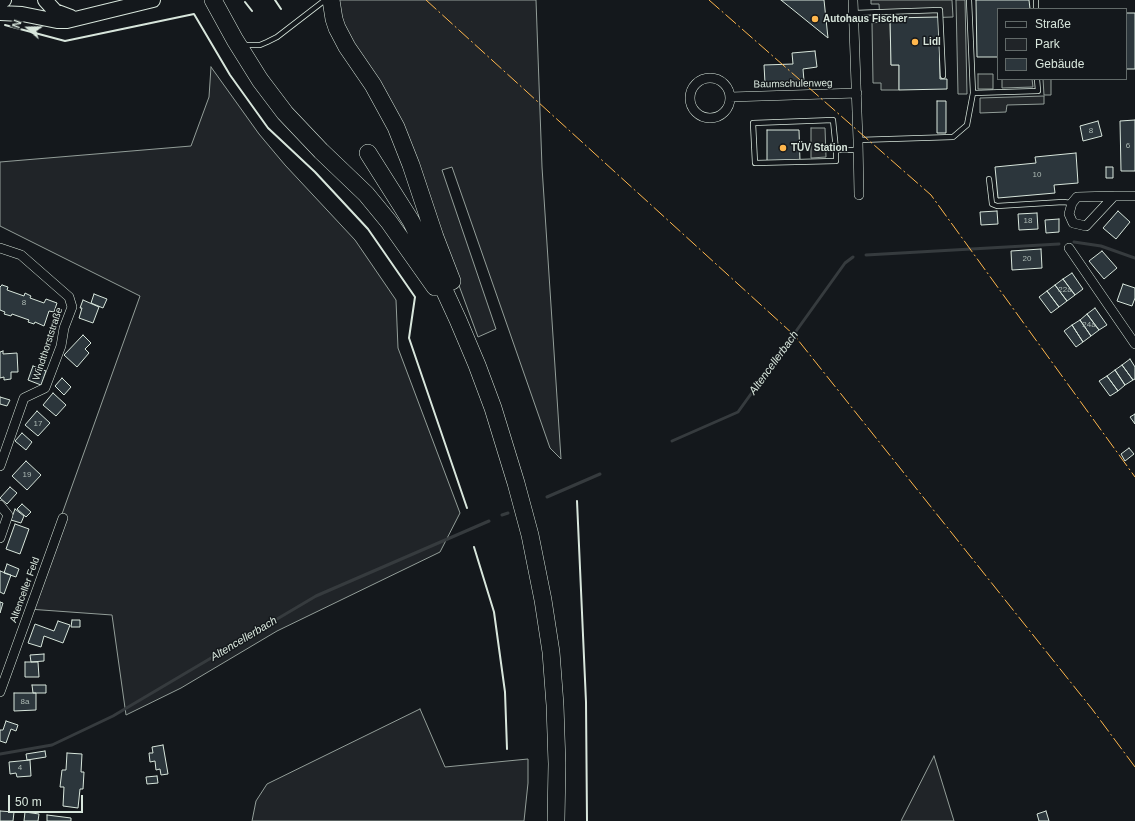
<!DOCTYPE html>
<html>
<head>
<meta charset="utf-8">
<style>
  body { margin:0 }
  #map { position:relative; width:1135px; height:821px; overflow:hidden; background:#14181c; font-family:Arial,sans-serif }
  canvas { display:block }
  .legend { position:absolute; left:997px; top:8px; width:130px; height:72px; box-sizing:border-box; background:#14181c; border:1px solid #626a69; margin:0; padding:5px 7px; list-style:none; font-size:12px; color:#d8e6dc }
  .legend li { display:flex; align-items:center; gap:8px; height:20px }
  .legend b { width:20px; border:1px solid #626a69 }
  .north { position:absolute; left:8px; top:8px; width:40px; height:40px; -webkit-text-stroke:3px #14181c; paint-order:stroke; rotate:290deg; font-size:11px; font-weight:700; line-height:16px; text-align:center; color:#d8e6dc }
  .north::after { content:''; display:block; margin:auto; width:14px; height:18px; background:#d8e6dc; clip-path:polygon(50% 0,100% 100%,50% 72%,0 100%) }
  .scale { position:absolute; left:8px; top:795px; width:75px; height:18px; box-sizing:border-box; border:2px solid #d8e6dc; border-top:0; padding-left:5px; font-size:12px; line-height:14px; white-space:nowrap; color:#d8e6dc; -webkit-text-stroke:3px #14181c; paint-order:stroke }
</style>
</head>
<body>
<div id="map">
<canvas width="1135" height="821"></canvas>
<ul class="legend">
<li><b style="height:5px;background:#14181c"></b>Straße</li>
<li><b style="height:11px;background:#202428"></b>Park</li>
<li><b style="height:11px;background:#2c363c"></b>Gebäude</li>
</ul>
<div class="north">N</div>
<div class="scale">50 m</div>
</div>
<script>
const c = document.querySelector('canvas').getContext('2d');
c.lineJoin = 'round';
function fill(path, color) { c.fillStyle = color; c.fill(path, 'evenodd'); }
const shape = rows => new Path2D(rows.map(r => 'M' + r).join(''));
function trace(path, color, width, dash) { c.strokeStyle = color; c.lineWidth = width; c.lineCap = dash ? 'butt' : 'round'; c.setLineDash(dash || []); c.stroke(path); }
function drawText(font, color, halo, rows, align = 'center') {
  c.font = font + ' Arial,sans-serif'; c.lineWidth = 3; c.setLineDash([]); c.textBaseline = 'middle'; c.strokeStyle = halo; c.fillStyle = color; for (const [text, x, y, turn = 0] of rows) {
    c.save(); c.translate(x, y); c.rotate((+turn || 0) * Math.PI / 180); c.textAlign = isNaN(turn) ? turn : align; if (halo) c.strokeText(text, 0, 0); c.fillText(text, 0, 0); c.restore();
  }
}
const green = shape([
  [338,0,536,0,542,167,561,459,550,448,452,167,442,170,496,329,478,337,440,234,343,33,338,0],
  [211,67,259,134,285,165,355,240,396,300,398,348,460,513,440,552,277,631,181,688,126,715,112,615,28,609,140,296,0,226,0,162,191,146,209,97,211,67],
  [420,709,445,767,528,759,528,783,524,821,252,821,256,801,267,784,420,709],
  [934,756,954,821,901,821,934,756]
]);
const parking = shape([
  [871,0,952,0,953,17,890,19,891,65,899,65,899,90,881,90,881,83,873,83,872,23,880,22,879,4,871,4,871,0],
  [956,0,965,0,967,94,958,94,956,0],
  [978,74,993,74,993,89,978,89,978,74],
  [1002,79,1032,79,1033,87,1002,88,1002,79],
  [1043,79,1051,79,1051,95,1044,95,1043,79],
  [1044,96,1044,104,1007,105,1006,112,980,113,980,98,1044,96],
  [811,128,825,128,826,157,811,158,811,128]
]);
const stream = shape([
  [1074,242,1101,246,1135,258],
  [866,255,1059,244],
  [672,441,738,412,845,263,853,257],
  [547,497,600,474],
  [502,515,508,513],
  [0,754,52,745,113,716,316,596,489,521]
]);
const building = shape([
  [781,0,824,0,828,38,781,0],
  [976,0,1029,0,1030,9,998,9,998,57,977,57,976,0],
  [1126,13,1135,13,1135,69,1126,69,1126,13],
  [939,17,940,79,947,79,947,89,899,90,899,65,891,65,890,18,939,17],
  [815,51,817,67,803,69,804,81,765,83,764,65,793,64,792,53,815,51],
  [937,101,946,101,946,133,937,133,937,101],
  [1135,120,1135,171,1121,171,1120,121,1135,120],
  [1098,121,1102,136,1083,141,1080,126,1098,121],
  [767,130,799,130,800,162,767,162,767,130],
  [1076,153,1078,183,1054,185,1055,193,998,198,995,167,1036,163,1035,157,1076,153],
  [1106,167,1113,167,1113,178,1106,178,1106,167],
  [997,211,998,224,981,225,980,212,997,211],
  [1118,211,1130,222,1116,239,1103,228,1118,211],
  [1037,213,1038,229,1019,230,1018,214,1037,213],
  [1059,219,1059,232,1046,233,1045,220,1059,219],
  [1041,249,1042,268,1012,270,1011,251,1041,249],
  [1102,251,1117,268,1104,279,1089,261,1102,251],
  [1072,273,1083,289,1075,295,1063,279,1072,273],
  [1063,279,1075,295,1067,301,1055,285,1063,279],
  [1123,284,1135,288,1135,298,1132,306,1117,301,1123,284],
  [2,285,8,287,7,290,24,296,25,293,31,296,30,298,44,303,46,299,57,303,54,312,49,311,44,326,35,322,34,324,28,322,29,320,12,314,11,316,4,314,5,312,0,310,0,287,2,285],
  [1055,285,1067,301,1059,307,1047,291,1055,285],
  [1047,291,1059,307,1051,313,1039,297,1047,291],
  [94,294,107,299,103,308,91,303,94,294],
  [83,300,99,307,93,323,79,318,82,308,80,308,83,300],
  [1095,308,1107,325,1099,330,1087,314,1095,308],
  [1087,314,1099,330,1091,336,1080,320,1087,314],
  [1080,320,1091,336,1083,342,1072,325,1080,320],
  [1072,325,1083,342,1076,347,1064,331,1072,325],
  [83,335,91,343,85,349,89,353,77,367,64,355,83,335],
  [3,351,3,354,17,353,18,372,11,372,11,379,4,380,4,377,0,378,0,352,3,351],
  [1130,359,1135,367,1135,379,1133,380,1122,365,1130,359],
  [1122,365,1133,380,1125,385,1115,370,1122,365],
  [33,366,46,371,41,385,28,380,33,366],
  [1115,370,1125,385,1118,391,1107,376,1115,370],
  [1107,376,1118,391,1110,396,1099,381,1107,376],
  [62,378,71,387,64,395,55,386,62,378],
  [53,393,66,405,56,416,43,405,53,393],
  [0,397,10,400,7,406,0,404,0,397],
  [37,411,50,423,38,436,25,425,37,411],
  [1135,414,1135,424,1130,417,1135,414],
  [22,433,32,442,26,450,15,441,22,433],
  [1129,448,1134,454,1125,461,1121,454,1129,448],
  [26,461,41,475,27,490,12,476,26,461],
  [10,487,17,493,7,504,0,498,10,487],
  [22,504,31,512,26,517,17,509,22,504],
  [15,509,24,516,21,523,11,520,15,509],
  [15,524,29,529,20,554,6,549,15,524],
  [7,564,19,569,16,577,4,573,7,564],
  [0,571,11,575,4,594,0,592,0,571],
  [0,602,3,603,0,613,0,602],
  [72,620,80,620,80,627,71,627,72,620],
  [58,621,70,625,63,643,44,636,41,647,28,643,35,624,54,631,58,621],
  [44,654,44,661,31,662,30,655,44,654],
  [25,662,38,662,39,677,25,677,25,662],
  [32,685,46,685,46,693,33,693,32,685],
  [14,693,36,693,36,710,14,711,14,693],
  [6,721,18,725,16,731,11,729,6,743,0,741,0,730,3,730,6,721],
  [163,745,168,774,161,775,160,769,156,770,155,761,150,762,149,753,153,753,152,747,163,745],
  [45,751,46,757,27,760,26,754,45,751],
  [67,753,82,754,81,772,84,772,83,789,80,789,78,808,63,806,64,787,60,787,62,770,66,770,67,753],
  [30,760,31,776,17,777,16,773,10,774,9,762,30,760],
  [157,776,158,783,147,784,146,777,157,776],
  [0,811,14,812,13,821,0,821,0,811],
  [1046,811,1049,821,1039,821,1037,814,1046,811],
  [25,812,39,814,38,821,24,821,25,812],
  [47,815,71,818,71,821,47,821,47,815]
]);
const lane = shape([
  [1036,0,1036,9],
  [854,13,940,10,943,76],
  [242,43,246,45,260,45,267,42,277,37,325,0],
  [973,93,1038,91,1037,79],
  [858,140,953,137,967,125,973,93,969,0],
  [836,150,836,161,755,163,753,123,833,120,836,150,858,150],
  [989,179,992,204,997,206,1063,202,1072,203]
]);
const street = shape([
  [853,0,858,140,859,195],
  '690 98a20 20 0 1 1 40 0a20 20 0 1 1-40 0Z',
  [730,97,857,93],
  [1114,196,1086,226,1073,223,1069,214,1072,203,1077,197,1114,196,1135,196],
  [0,248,21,255,69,297,72,307,64,328,61,346,45,388,24,398,0,466],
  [1069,248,1135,344],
  [0,505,8,515,0,538],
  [0,692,63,518]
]);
const primary = shape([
  [45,0,55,11,71,17],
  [0,2,4,0],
  [0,13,22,14,57,21,67,21,153,0]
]);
const highway = shape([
  [213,0,235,40,260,80,285,113,321,151,366,194,389,222,435,287],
  [331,0,334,19,337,28,347,47,373,85,396,127,411,165,435,237,452,281],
  [368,153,411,221,429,257,458,320,477,365,493,408,516,483,530,535,543,600,551,652,555,705,557,764,556,821]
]);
const wall = shape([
  [275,0,281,9],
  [245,2,252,11],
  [5,25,65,41,194,14,230,75,268,128,315,172,368,229,415,297,409,338,467,508],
  [577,501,586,702,587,821],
  [474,547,494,612,505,692,507,749]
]);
const power = shape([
  [426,0,794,335,1092,709,1135,767],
  [709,0,931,195,1135,477]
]);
const markers = [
  [815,19,4,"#ffb74d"],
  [915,42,4,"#ffb74d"],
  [783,148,4,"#ffb74d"]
];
const numberNames = [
  ["8",1091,131],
  ["6",1128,146],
  ["10",1037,175],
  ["18",1028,221],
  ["20",1027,259],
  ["22a",1065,290],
  ["8",24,303],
  ["24a",1089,325],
  ["17",38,424],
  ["19",27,475],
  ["8a",25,702],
  ["4",20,768]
];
const poiNames = [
  ["Autohaus Fischer",823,19],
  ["Lidl",923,42],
  ["TÜV Station",791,148]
];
const streetNames = [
  ["Baumschulenweg",793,84,-1],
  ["Windthorststraße",48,344,-72],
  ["Altenceller Feld",25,590,-70]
];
const waterNames = [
  ["Altencellerbach",774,363,-54],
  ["Altencellerbach",244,639,-31]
];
fill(green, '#202428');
trace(green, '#939e99', 1);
fill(parking, '#24282b');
trace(parking, '#939e99', 1);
trace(stream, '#363b3e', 3);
fill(building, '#2c363c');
trace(building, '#d8e6dc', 1);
trace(lane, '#d8e6dc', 6);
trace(street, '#d8e6dc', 10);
trace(primary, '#d8e6dc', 16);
trace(highway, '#d8e6dc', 18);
trace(lane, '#14181c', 4.5);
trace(street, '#14181c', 9);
trace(primary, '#14181c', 14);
trace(highway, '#14181c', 17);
trace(wall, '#d8e6dc', 2);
trace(power, '#ffb74d', 1, [14, 3, 2, 3]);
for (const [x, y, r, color] of markers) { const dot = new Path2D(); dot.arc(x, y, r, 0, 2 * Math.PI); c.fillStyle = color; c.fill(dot); trace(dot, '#14181c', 1.5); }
drawText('8px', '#adbab4', null, numberNames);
drawText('bold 10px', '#d8e6dc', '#14181c', poiNames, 'left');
drawText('10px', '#d8e6dc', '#14181c', streetNames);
drawText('italic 11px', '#d8e6dc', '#14181c', waterNames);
</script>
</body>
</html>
